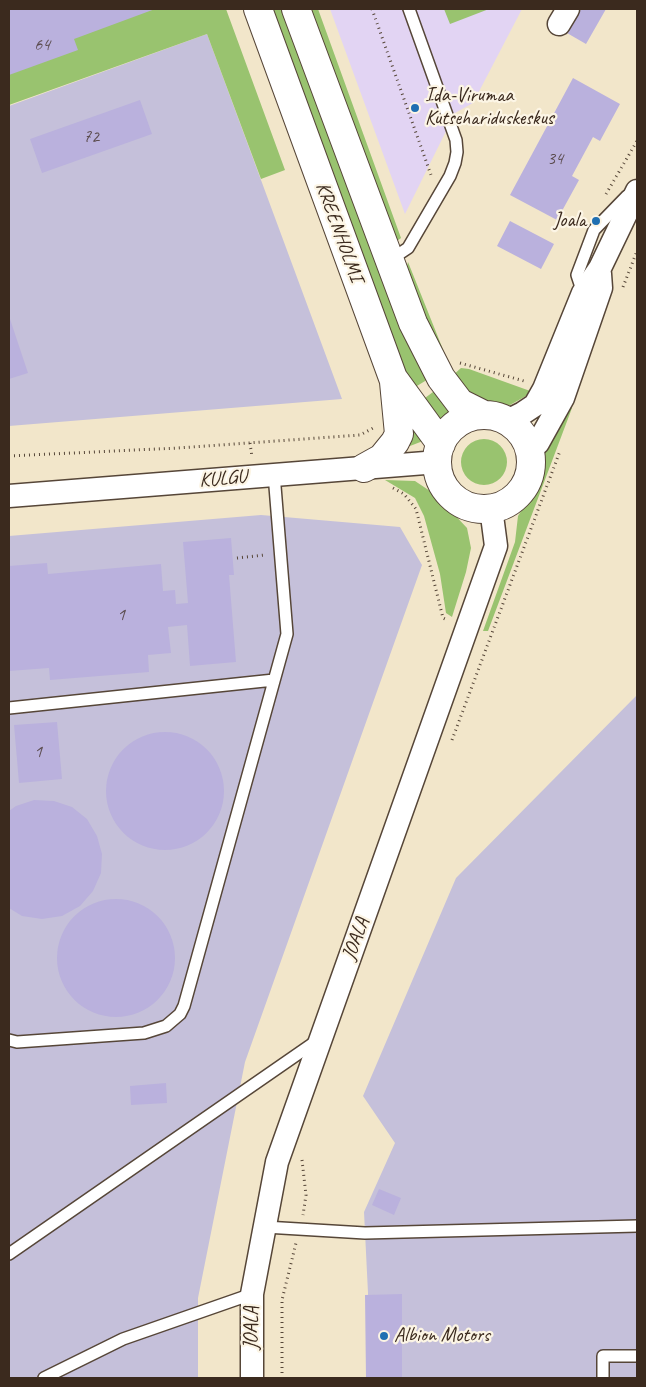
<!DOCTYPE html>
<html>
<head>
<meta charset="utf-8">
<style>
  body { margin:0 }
  #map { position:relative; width:646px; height:1387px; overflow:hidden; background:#f2e6ca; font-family:Caveat,sans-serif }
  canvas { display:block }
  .frame { position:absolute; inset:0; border:10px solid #3b2a1e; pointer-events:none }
</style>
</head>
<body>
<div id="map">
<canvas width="646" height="1387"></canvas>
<div class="frame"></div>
</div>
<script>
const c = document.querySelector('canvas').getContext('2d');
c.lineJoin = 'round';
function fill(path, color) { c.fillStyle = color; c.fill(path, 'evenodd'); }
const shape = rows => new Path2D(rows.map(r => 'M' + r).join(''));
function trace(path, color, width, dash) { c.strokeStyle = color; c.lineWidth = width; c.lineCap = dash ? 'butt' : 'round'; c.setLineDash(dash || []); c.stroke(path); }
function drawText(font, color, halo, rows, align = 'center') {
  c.font = font + ' Caveat,sans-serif'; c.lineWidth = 4.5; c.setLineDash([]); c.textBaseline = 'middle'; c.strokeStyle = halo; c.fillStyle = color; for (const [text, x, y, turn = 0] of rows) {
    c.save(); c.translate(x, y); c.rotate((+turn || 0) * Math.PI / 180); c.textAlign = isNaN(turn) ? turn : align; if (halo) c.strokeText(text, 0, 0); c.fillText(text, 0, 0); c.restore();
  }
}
const built = shape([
  [330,9,522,9,473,103,455,113,405,214]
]);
const industrial = shape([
  [207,34,342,399,9,426,9,106],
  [261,515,400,527,422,565,245,1062,198,1298,198,1378,9,1378,9,536],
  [637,695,637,1378,369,1378,368,1293,364,1212,395,1143,363,1096,456,878]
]);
const green = shape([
  [9,9,226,9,285,170,261,179,207,34,9,105],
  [271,9,284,9,430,378,412,389,405,379],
  [307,9,318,9,401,238,397,241,389,236],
  [444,9,489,9,450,24],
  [408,262,448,362,443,365,405,275],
  [461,368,469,369,533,392,510,405,495,406,481,403,451,377],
  [437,389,451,414,441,422,421,401],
  [567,406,572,408,488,631,483,631,515,542,518,516,538,484,542,468,542,458,546,445],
  [409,412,423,441,410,446,408,445],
  '461 462a23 23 0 1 1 46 0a23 23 0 1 1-46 0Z',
  [385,480,415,481,436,495,467,528,471,548,466,572,452,617,446,613,440,574,424,516,415,498]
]);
const building = shape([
  [9,9,155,9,74,39,78,50,9,75],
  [581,9,606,9,586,44,567,33],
  [573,78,620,104,600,141,593,137,572,176,579,180,557,220,510,195],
  [140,100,152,134,42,173,30,139],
  [510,221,554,244,541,269,497,246],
  [9,316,28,373,9,379],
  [231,538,234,575,229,575,236,662,190,666,187,625,168,627,171,653,148,655,149,672,50,680,49,668,9,671,9,566,47,563,48,574,161,564,163,591,175,590,176,604,188,603,183,542],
  [57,722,62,779,19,783,14,725],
  '106 791a59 59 0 1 1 118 0a59 59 0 1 1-118 0Z',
  [34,800,54,801,72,807,87,819,97,836,102,854,101,873,93,891,80,906,62,916,42,919,22,916,9,908,9,811,16,806],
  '57 958a59 59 0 1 1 118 0a59 59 0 1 1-118 0Z',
  [166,1083,167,1103,131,1105,130,1086],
  [379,1189,401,1198,394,1215,372,1205],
  [402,1294,402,1378,366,1378,365,1295]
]);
const path = shape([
  [372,9,431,175],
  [606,194,637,141],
  [623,287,637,251],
  [460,363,524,381],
  [250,443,252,457],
  [9,456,178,448,360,435,375,427],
  [393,488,404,494,416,509,443,618,447,620],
  [237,558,265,555],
  [452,740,560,451],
  [302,1160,306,1195,303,1215],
  [282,1378,282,1300,296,1243]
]);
const service = shape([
  [390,260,408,248,450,176,455,163,457,152,456,140,409,9],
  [583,293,577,275,594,230,627,196],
  [9,708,274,680],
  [9,1040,17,1042,144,1033,166,1026,180,1014,184,1006,287,634,274,474],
  [265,1227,365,1233,637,1226],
  [9,1254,318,1040],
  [44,1378,123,1339,252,1294],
  [603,1378,603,1356,637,1356]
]);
const minor = shape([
  [559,24,568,9],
  [507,421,523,413,535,405,544,389,583,293,600,268,637,191],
  [530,449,538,443,563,398,601,288,600,274],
  [9,496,438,462],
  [252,1378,252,1294,277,1162,496,546,491,508]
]);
const secondary = shape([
  [258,9,393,378,441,444],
  [296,9,413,323,441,378,460,403,484,415],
  '437 462a47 47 0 1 1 94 0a47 47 0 1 1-94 0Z',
  [364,468,382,458,395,442,399,434,394,382]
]);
const markers = [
  [415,108,5,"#1f6fb2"],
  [596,221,5,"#1f6fb2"],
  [384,1336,5,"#1f6fb2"]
];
const numberNames = [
  ["64",42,45],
  ["72",91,137],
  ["34",555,159],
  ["1",121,615],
  ["1",38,752]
];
const poiNames = [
  ["Ida-Virumaa",425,96],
  ["Kutsehariduskeskus",425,119],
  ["Joala",586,221,"right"],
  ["Albion Motors",394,1336]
];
const streetNames = [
  ["KREENHOLMI",339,232,70],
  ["KULGU",223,479,-5],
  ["JOALA",356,939,-70],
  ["JOALA",252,1328,-90]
];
fill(built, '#e2d4f3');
fill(industrial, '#c5c0da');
fill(green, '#99c36f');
fill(building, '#bab1dd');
trace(service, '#564638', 14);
trace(minor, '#564638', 25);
trace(secondary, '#564638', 30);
trace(path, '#564638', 3, [1, 4]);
trace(service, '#fff', 11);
trace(minor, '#fff', 22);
trace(secondary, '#fff', 28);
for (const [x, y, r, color] of markers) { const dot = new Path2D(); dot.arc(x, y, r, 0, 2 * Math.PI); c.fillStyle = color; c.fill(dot); trace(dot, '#fcf5e5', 2); }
drawText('18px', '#5b4c4e', null, numberNames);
drawText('20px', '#3b2a1e', '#fcf5e5', poiNames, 'left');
drawText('20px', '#3b2a1e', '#fcf5e5', streetNames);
</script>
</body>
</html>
